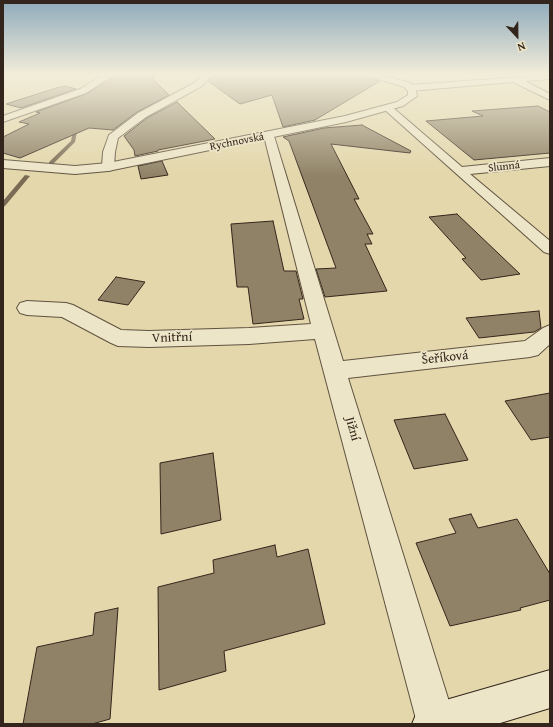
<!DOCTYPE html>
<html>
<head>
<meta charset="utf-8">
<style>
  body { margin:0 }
  #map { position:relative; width:553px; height:727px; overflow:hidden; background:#e3d7ab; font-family:"Gentium Book Plus",serif }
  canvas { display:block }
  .frame { position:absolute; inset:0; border:4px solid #34251c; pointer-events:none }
  .north { position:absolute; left:497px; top:16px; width:40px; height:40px; -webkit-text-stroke:3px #ede5c8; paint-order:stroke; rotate:158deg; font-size:11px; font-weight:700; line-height:16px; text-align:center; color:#34251c }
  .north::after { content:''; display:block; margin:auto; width:14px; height:18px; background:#34251c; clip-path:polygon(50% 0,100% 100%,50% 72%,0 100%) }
</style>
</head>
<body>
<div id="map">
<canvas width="553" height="727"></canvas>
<div class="frame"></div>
<div class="north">N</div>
</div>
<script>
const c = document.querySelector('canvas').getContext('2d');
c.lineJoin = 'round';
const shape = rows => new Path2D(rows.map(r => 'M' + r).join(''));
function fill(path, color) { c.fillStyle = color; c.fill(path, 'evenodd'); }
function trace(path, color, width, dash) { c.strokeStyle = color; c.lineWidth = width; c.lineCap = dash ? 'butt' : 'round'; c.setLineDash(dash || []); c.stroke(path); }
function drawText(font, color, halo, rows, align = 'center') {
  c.font = font + ' "Gentium Book Plus",serif'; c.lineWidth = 3.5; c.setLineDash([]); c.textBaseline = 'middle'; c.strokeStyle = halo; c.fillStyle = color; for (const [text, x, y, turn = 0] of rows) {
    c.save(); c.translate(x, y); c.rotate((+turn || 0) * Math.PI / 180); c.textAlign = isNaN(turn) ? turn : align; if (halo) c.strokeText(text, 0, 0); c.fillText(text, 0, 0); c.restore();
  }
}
const stream = shape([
  [153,74,157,74,147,89,145,89,153,74],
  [79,126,83,127,77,132,75,142,53,164,49,164,49,162,71,141,73,131,79,126],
  [25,175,30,176,5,206,3,207,3,201,25,175]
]);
const building = shape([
  [123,74,148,74,169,95,137,112,113,130,89,128,20,158,3,153,3,137,29,124,19,122,40,113,36,112,86,94,109,80,123,74],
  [214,74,347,74,380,81,315,120,283,127,272,95,240,104,208,81,214,74],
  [65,86,76,89,21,108,6,104,56,88,65,86],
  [177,102,215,139,158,150,158,151,135,156,134,150,124,136,147,118,177,102],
  [538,106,550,112,550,153,474,160,426,121,483,116,472,111,538,106],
  [362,125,411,151,410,153,331,144,359,199,354,199,373,234,367,234,372,244,365,244,387,291,325,297,316,269,336,268,289,141,283,137,324,128,362,125],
  [162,161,168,175,141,179,138,166,162,161],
  [457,214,520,274,481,280,462,259,466,258,429,217,457,214],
  [273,221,284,271,296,271,303,299,299,299,304,319,253,324,248,287,237,287,231,224,273,221],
  [116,277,145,282,128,305,98,300,116,277],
  [539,311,541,328,534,332,479,338,466,318,539,311],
  [550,393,550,437,531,440,505,401,550,393],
  [445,414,468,460,414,469,394,420,445,414],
  [213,453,221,520,161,534,160,463,213,453],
  [471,514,478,528,517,519,550,574,550,600,520,608,521,610,450,626,416,543,456,533,449,519,471,514],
  [275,545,277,557,308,549,325,624,224,651,226,671,159,690,158,587,214,573,213,560,275,545],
  [118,608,110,719,92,724,23,724,37,647,93,635,95,613,118,608]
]);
const minor = shape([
  [105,74,115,74,86,93,3,122,3,116,80,89,105,74],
  [204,74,213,74,202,86,146,117,118,138,115,152,114,167,112,170,108,171,104,170,102,167,103,152,109,135,138,113,196,82,204,74],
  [550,75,550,79,525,81,550,94,550,100,513,82,410,91,406,88,410,85,550,75],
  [388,105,391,106,462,167,550,158,550,166,470,174,550,241,550,254,544,252,385,110,383,108,385,106,388,105],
  [269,133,274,136,343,361,525,341,543,328,550,325,550,344,538,355,530,357,348,378,456,724,417,723,315,339,249,344,149,347,118,346,111,343,62,317,27,315,20,313,17,308,20,303,27,301,66,303,73,305,121,330,149,331,249,328,311,324,264,136,269,133]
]);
const tertiary = shape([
  [363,74,378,74,410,83,416,91,417,96,403,106,346,122,108,171,75,174,3,168,3,160,75,166,108,163,345,116,397,102,408,95,408,91,404,87,363,74]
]);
const secondary = shape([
  [550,670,550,708,497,724,412,724,418,710,432,704,550,670]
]);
const farStreetnames = [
  ["Rychnovská",237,142,-11],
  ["Slunná",504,167,-6]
];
const streetNames = [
  ["Vnitřní",172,338,-2],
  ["Šeříková",445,358,-6],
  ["Jižní",352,429,74]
];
fill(stream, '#7a6b54');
fill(building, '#8f8266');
trace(building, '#34251c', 1);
trace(minor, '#605240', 2);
trace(tertiary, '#605240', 2);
trace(secondary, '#34251c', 2);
fill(minor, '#ede5c8');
fill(tertiary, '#ede5c8');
fill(secondary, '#ede5c8');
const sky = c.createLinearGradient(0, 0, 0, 176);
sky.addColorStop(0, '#8eaabc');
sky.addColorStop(0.42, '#f2edd9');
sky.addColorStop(1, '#f2edd900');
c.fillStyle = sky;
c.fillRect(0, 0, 553, 176);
drawText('11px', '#34251c', '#ede5c8', farStreetnames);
drawText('13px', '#34251c', '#ede5c8', streetNames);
</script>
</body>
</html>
